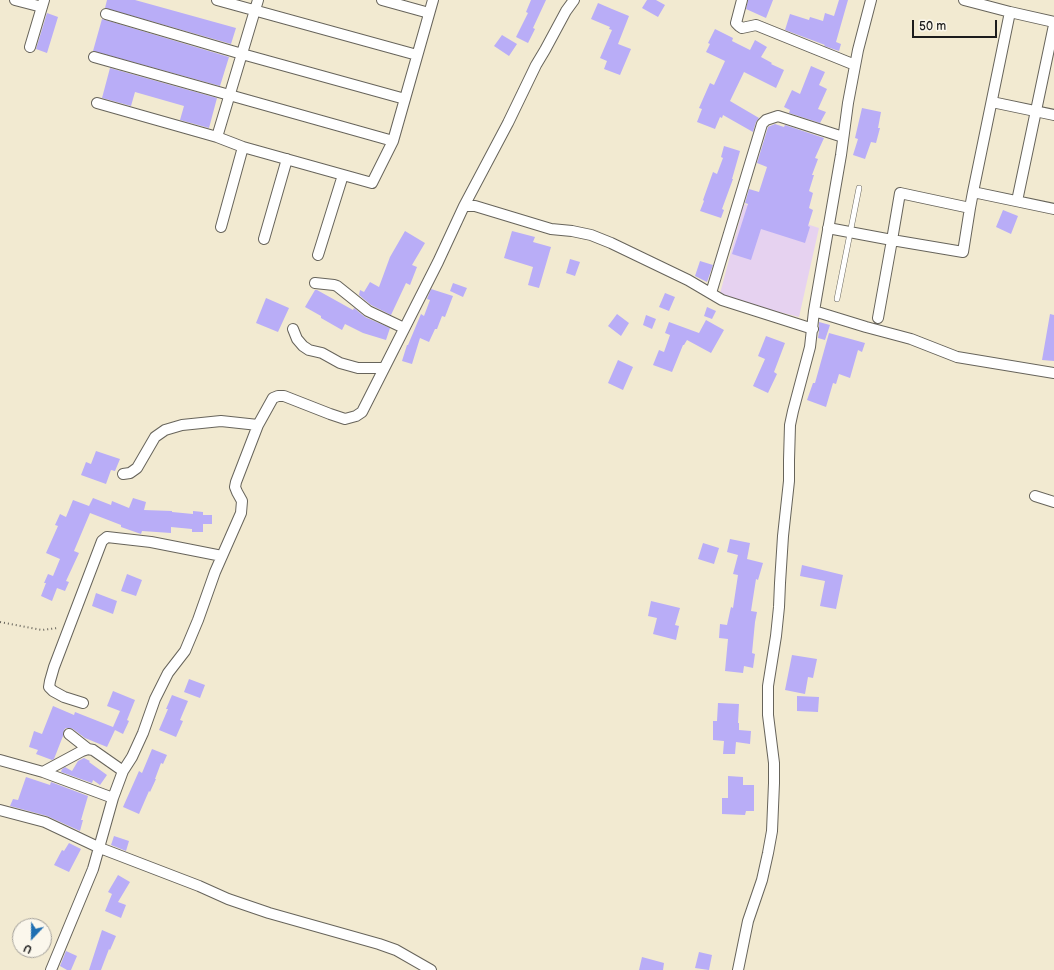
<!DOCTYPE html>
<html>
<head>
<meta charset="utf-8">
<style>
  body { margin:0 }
  #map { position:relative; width:1054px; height:970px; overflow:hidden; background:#f2ead1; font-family:"Balsamiq Sans",sans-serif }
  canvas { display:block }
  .north { position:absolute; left:12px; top:918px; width:40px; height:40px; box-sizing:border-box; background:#fbf7ec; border:1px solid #a29f99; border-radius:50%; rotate:202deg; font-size:11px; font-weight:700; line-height:16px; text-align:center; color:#1c1c1c }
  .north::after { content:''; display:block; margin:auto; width:14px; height:18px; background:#1f6fb2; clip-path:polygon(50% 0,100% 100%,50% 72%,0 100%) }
  .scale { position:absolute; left:912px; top:20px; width:85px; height:18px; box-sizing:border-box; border:2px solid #1c1c1c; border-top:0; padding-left:5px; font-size:12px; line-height:14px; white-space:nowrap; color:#1c1c1c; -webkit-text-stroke:3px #fbf7ec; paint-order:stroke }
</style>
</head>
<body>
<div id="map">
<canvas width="1054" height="970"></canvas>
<div class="north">U</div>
<div class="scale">50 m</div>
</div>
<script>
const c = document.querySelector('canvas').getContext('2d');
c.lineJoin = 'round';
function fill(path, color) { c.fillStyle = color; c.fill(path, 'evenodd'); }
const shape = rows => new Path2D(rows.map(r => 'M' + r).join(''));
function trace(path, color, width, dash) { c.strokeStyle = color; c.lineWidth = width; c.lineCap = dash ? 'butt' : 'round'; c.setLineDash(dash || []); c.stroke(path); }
const built = shape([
  [744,204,819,228,799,317,719,297]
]);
const building = shape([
  [107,0,135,0,236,28,231,44,105,8],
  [531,0,546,0,533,28,535,29,528,43,516,37,528,13,526,12],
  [647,0,656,0,665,5,658,17,642,8],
  [748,0,773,0,766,18,746,9],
  [839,0,848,0,836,42,841,44,839,51,824,46,825,45,785,30,790,14,809,20,810,17,823,21,825,13,834,16],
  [598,3,612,9,629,16,618,44,631,49,620,75,604,69,607,61,600,58,612,30,609,29,610,27,591,19],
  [47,13,58,17,47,53,36,49],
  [102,19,229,57,220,86,93,51],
  [715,29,733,38,732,41,750,50,755,40,767,47,761,57,772,63,771,64,784,70,776,88,744,72,730,101,759,118,756,122,753,132,723,115,722,118,720,117,715,129,697,122,702,109,699,108,710,83,714,85,725,61,706,52,710,44,708,43],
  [502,35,517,44,509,56,494,46],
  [811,66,825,72,819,85,827,89,818,109,826,112,820,123,789,113,790,110,784,107,792,90,800,94],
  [110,68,217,98,209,128,180,120,184,106,135,92,131,106,102,98],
  [862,108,881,112,878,128,880,128,876,143,871,142,865,159,853,155,858,139,855,138],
  [775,124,784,127,785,125,824,138,815,158,818,159,812,175,814,175,809,191,813,193,809,208,813,210,808,226,810,227,805,243,761,229,751,260,732,254,748,204,745,203,749,189,759,192,767,167,757,163,768,127,770,126],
  [724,146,740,151,732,179,733,179,722,209,724,210,721,218,700,211,704,201,703,200,713,172,717,174,723,158,721,157],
  [1003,210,1018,216,1011,234,996,227],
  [405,231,425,243,412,265,417,267,410,285,406,283,391,315,371,305,359,295,360,290,364,292,370,282,379,287,390,257],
  [512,231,535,237,533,242,551,247,539,288,528,285,533,267,504,258],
  [570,259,580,262,575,276,566,273],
  [700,261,713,265,707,282,695,276],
  [453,283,467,288,463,297,450,291],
  [431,289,453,296,445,317,442,316,437,329,435,329,429,342,420,338,412,364,402,361,407,345,408,345,421,314,424,316,430,300,427,299],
  [315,290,317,290,353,310,354,308,365,317,390,328,386,340,363,333,345,324,342,330,321,318,321,316,305,307],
  [665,293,675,297,669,311,659,307],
  [266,298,289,308,278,332,256,323],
  [707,307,716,311,712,319,704,316],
  [617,314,629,323,621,336,608,326],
  [1050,314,1054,315,1054,361,1042,360],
  [646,315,656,319,652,329,643,325],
  [706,320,724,330,711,353,687,340,684,345,683,345,672,372,653,365,659,350,664,352,670,335,665,333,669,322,699,333],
  [819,322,830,325,825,340,818,338,819,331],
  [829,333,865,343,862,352,858,350,850,378,839,374,836,384,833,383,826,407,807,400,813,383,815,383],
  [766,336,785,343,774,372,777,374,768,393,753,386,765,359,758,356],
  [618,360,633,367,623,390,608,383],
  [96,451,120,459,115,471,111,470,106,484,81,475,86,462,91,464],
  [93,498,111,505,112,501,129,508,133,498,146,502,144,510,172,511,172,512,193,514,193,511,203,512,203,515,212,515,212,524,203,524,203,532,192,532,192,529,171,527,171,533,142,531,141,534,121,527,121,525,90,513,74,551,79,553,66,581,69,582,65,591,57,588,52,601,41,596,46,583,44,583,48,574,53,576,60,559,46,553,58,526,55,525,60,514,66,517,73,500,89,506],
  [730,539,750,543,747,559,763,563,758,580,756,579,751,611,757,612,755,622,752,653,755,654,753,668,744,666,743,673,725,671,728,639,719,638,720,624,727,625,731,607,733,608,738,575,733,574,738,555,727,552],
  [703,543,719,548,714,564,698,559],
  [802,565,843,575,836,609,820,606,825,581,800,576],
  [127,574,142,580,136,596,121,591],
  [96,593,117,601,113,614,92,606],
  [651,601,680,608,675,625,679,626,676,640,653,634,657,618,648,616],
  [792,655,817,659,813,678,808,677,805,694,785,690],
  [189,679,205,685,200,698,184,692],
  [113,691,135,700,127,720,129,721,123,734,115,730,107,747,85,738,73,729,70,728,66,728,64,730,63,736,54,759,52,760,36,754,38,750,29,747,34,731,42,734,53,706,74,715,75,712,113,727,120,711,107,706],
  [172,695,188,701,180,720,183,721,176,737,159,730,168,709,166,709],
  [797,696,819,697,818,712,797,711],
  [718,703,739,704,738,723,739,723,739,730,751,731,750,744,736,742,735,754,723,754,724,741,713,740,713,721,717,721],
  [152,749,167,755,163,764,161,763,155,779,156,779,150,792,149,791,139,814,123,807,139,771,142,773],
  [84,758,90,761,89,762,107,775,100,785,93,780,92,783,61,772,62,769,65,767,72,771,78,761],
  [728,776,743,777,743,785,754,785,754,811,746,811,745,815,722,814,722,798,728,798],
  [26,777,50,785,51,782,88,796,81,820,83,820,80,831,47,816,10,806,13,799,18,800],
  [114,836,129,841,126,851,111,845],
  [69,843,81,849,69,872,54,865,62,850,64,851],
  [118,875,130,882,118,902,126,905,121,918,105,911,112,894,108,892],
  [102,930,116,936,110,950,109,949,101,970,89,970],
  [66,951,77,956,71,970,67,970,60,966],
  [699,952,712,955,709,970,695,968],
  [642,957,664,963,663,970,639,970]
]);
const path = shape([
  [0,622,42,630,58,628]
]);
const lane = shape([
  [837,299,859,188]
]);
const street = shape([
  [15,0,42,7],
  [217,0,417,55],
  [382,0,429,13],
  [742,0,736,23,739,26,742,28,756,25,855,65],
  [964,0,1010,12,973,192],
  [1010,12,1054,22],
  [106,14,242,54,405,99],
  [30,47,44,0],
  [94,57,393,141],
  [992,102,1054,115],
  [97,103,217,137,243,147,372,183,393,141,433,0],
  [217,137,258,0],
  [1017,201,1054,25],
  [464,206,508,123,536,65,545,50,566,11,574,0],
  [221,227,243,147],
  [828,228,892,240,900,193,970,208,973,192,1054,209],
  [264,239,287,159],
  [318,255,343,175],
  [315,283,334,285,337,286,352,298,368,311,404,328],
  [711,293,762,124,766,120,778,116,843,137],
  [814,311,866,327,911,339,957,357,1054,373],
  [878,318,892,240,963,252,970,208],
  [293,329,297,339,303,346,309,350,322,353,340,363,358,368,384,368],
  [123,474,130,473,137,468,155,437,165,430,182,425,221,421,258,425],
  [1035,496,1054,502],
  [83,703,64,697,53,691,49,687,50,681,54,667,102,541,107,537,151,542,222,556],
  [69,734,88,749],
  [0,760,43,772,113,798],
  [43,772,82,751,88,749,93,750,123,771],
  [0,810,45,822,100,848,199,886,228,899,269,913,379,944,396,950,431,970],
  [51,970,93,869,113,798,123,771,132,757,143,733,155,699,168,673,185,651,198,620,215,572,241,513,242,501,237,492,235,487,236,482,258,425,273,398,278,396,284,396,330,414,345,419,356,416,362,412,438,262,464,206,475,206,551,229,572,231,591,235,611,243,688,280,722,300,813,329],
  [738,970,748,921,762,880,768,853,772,831,774,783,774,763,768,715,768,686,776,636,779,607,780,583,783,536,789,481,789,460,790,425,793,411,810,347,814,311,841,155,848,103,858,50,871,0]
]);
fill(built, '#e6d2f0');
fill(building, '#b9adf7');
trace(lane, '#67645b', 6);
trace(street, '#67645b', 12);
trace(path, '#67645b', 2, [1, 3]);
trace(lane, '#fff', 5);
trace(street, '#fff', 10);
</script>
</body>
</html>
